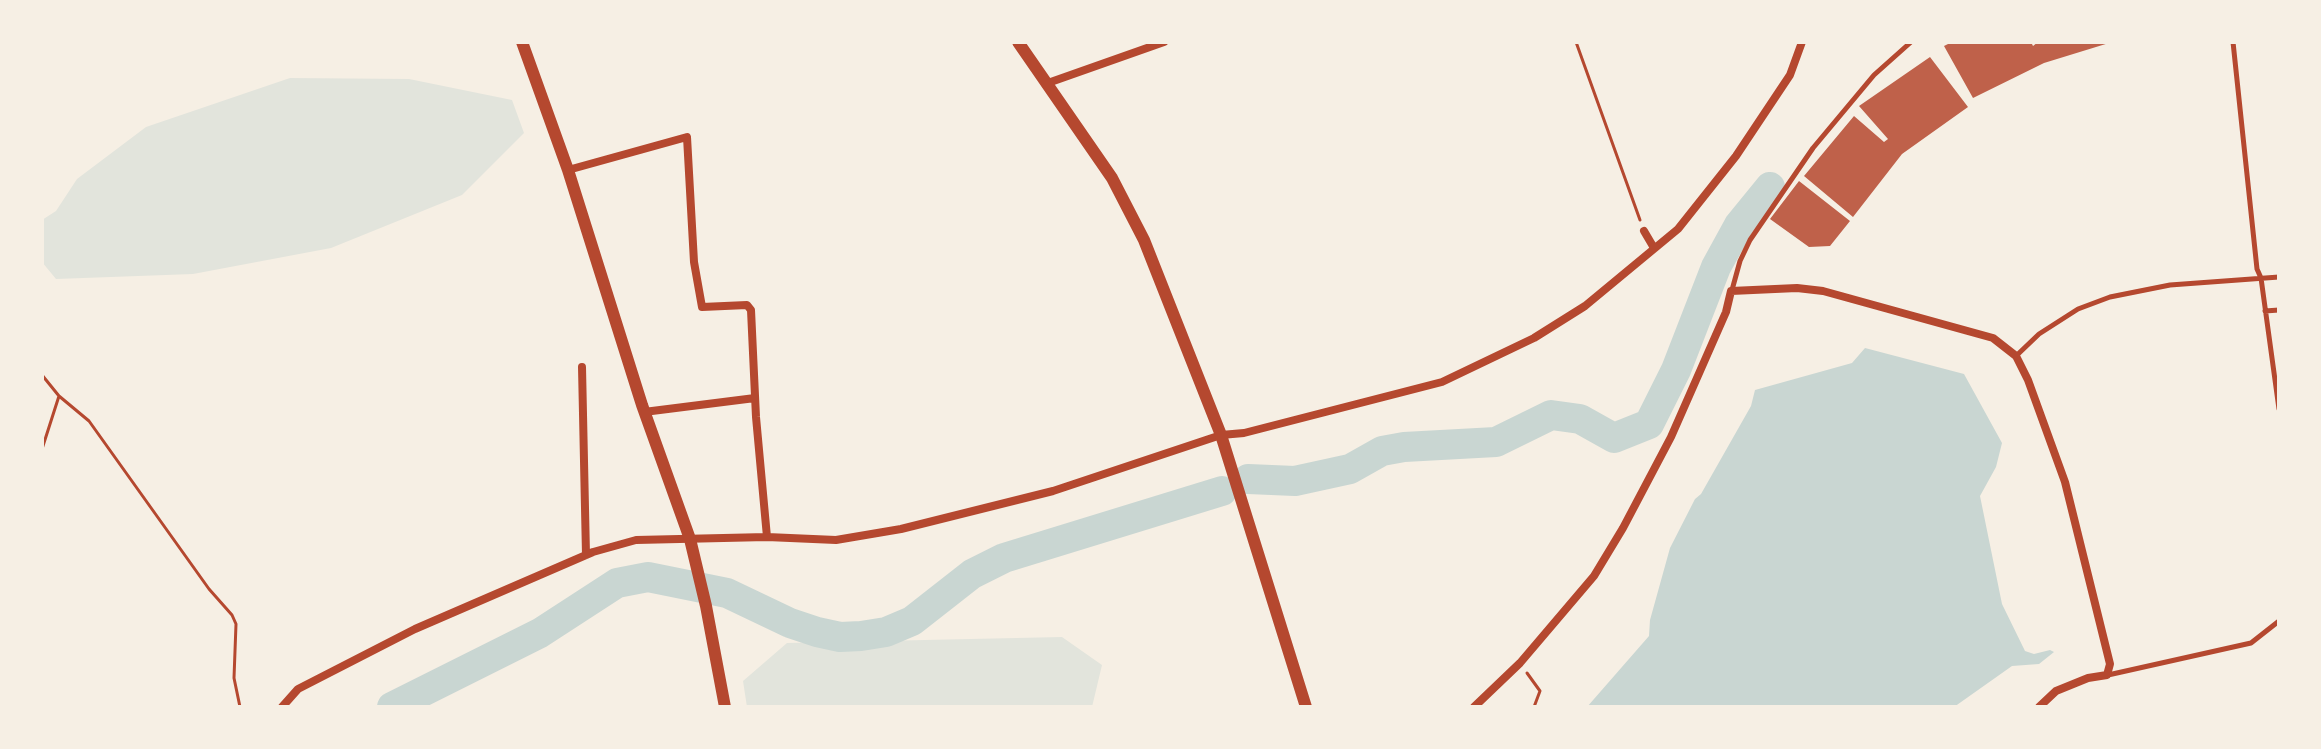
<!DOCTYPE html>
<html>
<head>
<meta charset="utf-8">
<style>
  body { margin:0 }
  #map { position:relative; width:2321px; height:749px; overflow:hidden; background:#f6efe4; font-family:"Libre Baskerville",serif }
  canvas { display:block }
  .frame { position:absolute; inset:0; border:44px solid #f6efe4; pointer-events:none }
</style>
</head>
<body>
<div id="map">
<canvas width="2321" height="749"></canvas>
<div class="frame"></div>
</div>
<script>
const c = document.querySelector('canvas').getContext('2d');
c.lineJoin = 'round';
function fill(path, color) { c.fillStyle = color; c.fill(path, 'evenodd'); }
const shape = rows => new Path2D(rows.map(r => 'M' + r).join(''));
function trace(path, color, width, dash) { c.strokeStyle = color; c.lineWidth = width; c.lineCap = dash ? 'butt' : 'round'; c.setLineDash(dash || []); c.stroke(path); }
const green = shape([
  [290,78,409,79,512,100,524,133,462,195,331,248,193,274,56,279,42,262,42,220,56,211,77,179,146,127],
  [1062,637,1102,665,1092,707,747,707,743,681,787,643]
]);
const water = shape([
  [1865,348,1964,374,2002,443,1996,467,1980,496,2002,604,2025,651,2034,654,2050,650,2054,652,2039,664,2012,666,1954,707,1587,707,1649,636,1650,620,1670,548,1695,499,1701,494,1751,406,1755,390,1852,363]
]);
const river = shape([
  [1248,479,1295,481,1350,469,1382,451,1404,447,1496,442,1551,415,1580,419,1614,438,1649,424,1676,370,1716,267,1739,225,1770,187],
  [392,707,540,633,617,583,648,577,727,593,790,623,817,632,840,637,861,636,886,632,912,621,972,574,1004,558,1222,491]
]);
const building = shape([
  [1952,42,2031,42,2033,46,2038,42,2109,43,2044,63,1973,98,1944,46],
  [1930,57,1968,107,1902,154,1853,217,1804,176,1854,116,1884,142,1888,139,1859,106],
  [1799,181,1850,221,1830,246,1809,247,1770,219]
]);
const path = shape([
  [1576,42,1640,220],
  [42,375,59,396,89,421,209,589,232,615,236,624,234,678,240,707],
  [42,449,59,396],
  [1527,673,1540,691,1534,707]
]);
const service = shape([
  [2233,42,2257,269,2261,278,2279,409],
  [1732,290,1740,261,1750,240,1813,148,1874,75,1911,42],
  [2265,311,2279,310],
  [2016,356,2039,334,2078,309,2110,297,2170,285,2279,277],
  [2108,675,2251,643,2279,621]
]);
const minor = shape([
  [1045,84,1164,42],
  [568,170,687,137,694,262,702,307,747,305,751,310,756,417,767,537],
  [1644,231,1654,248],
  [582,367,586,555],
  [644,412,755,398],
  [282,707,298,689,415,629,593,552,636,540,767,537,836,540,901,529,1053,491,1221,435,1244,433,1442,382,1534,338,1585,306,1678,229,1736,156,1790,75,1802,42],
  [1474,707,1520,663,1594,576,1623,528,1671,437,1726,312,1731,291,1797,288,1823,291,1993,338,2016,356,2028,380,2065,482,2110,664,2107,675,2088,678,2056,691,2039,707]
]);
const tertiary = shape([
  [522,42,568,170,642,405,690,539,706,606,725,707],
  [1018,42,1112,178,1144,240,1221,435,1306,707]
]);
fill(green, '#e2e4dc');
fill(water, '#c9d6d2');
trace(river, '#c9d6d2', 30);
fill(building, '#bf614a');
trace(path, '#b5482f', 3);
trace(service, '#b5482f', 5);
trace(minor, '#b5482f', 8);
trace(tertiary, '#b5482f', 12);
</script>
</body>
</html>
